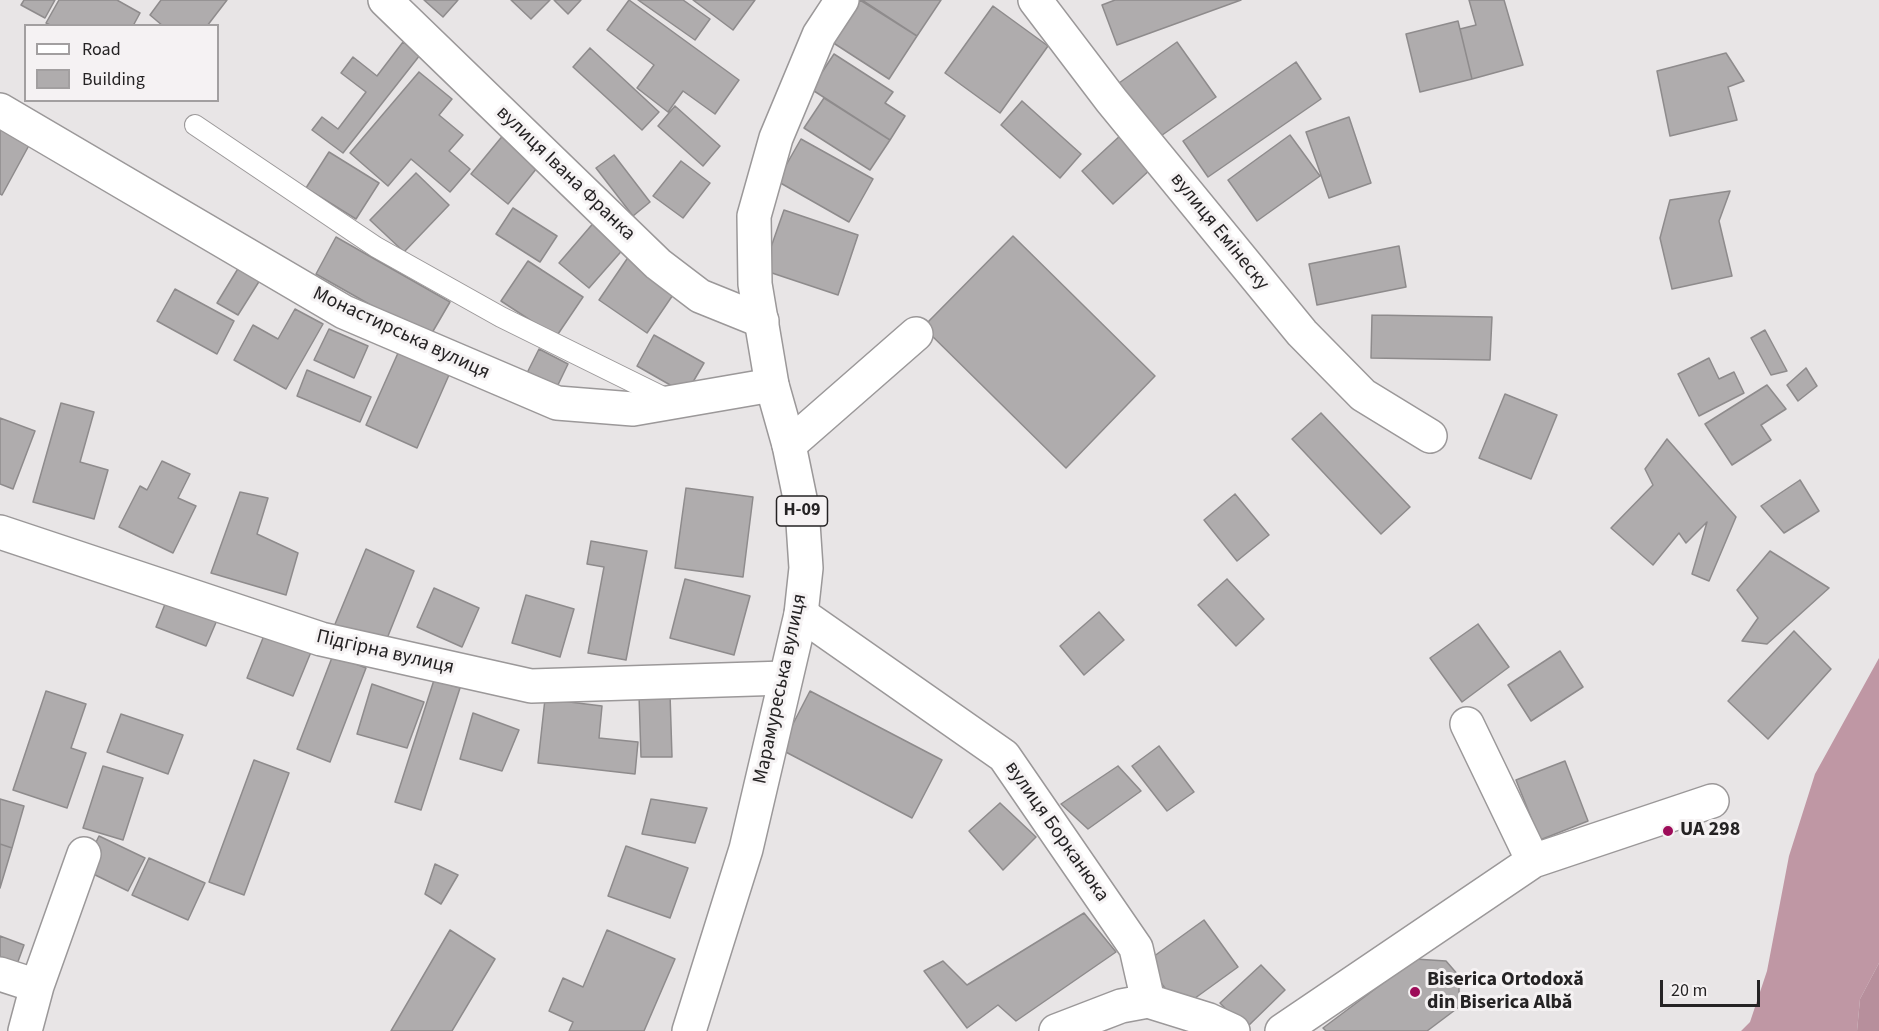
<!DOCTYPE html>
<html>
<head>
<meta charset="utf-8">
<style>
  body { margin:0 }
  #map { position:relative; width:1879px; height:1031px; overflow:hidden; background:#e8e5e6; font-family:"Source Sans 3",sans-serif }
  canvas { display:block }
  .legend { position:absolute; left:24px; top:24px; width:195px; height:78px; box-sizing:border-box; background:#f5f2f3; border:2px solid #a29fa0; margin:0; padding:8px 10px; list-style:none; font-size:18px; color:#252324 }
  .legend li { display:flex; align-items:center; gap:12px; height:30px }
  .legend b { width:30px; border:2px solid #a29fa0 }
  .scale { position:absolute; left:1660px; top:980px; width:100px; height:27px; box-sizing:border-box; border:3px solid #252324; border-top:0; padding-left:8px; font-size:18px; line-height:21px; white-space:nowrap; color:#252324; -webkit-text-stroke:4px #f5f2f3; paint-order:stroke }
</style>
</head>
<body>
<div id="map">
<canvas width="1879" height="1031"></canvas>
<ul class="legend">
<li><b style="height:8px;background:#fff"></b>Road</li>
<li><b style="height:16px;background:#afacad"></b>Building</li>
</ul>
<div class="scale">20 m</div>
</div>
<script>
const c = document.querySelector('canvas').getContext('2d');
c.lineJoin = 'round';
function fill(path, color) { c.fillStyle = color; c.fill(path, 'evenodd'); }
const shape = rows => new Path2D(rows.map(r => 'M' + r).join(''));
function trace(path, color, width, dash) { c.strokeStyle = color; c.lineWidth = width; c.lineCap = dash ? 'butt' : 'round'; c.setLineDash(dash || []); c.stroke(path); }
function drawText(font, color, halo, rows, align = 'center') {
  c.font = font + ' "Source Sans 3",sans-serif'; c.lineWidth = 6; c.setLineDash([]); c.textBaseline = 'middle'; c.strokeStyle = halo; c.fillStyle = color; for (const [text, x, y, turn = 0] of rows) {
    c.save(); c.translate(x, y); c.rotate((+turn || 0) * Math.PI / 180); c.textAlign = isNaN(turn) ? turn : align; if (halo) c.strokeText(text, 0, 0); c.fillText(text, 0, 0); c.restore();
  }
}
const forest = shape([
  [1879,658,1879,963,1860,999,1857,1031,1741,1031,1750,1022,1767,971,1789,856,1815,774]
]);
const water = shape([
  [1879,963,1879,1031,1857,1031,1860,999]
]);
const building = shape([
  [24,0,55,0,45,18,21,5,24,0],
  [59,0,117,0,140,13,133,26,52,26,46,23,59,0],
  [161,0,227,0,207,26,163,26,150,15,161,0],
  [424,0,458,0,443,17,424,0],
  [511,0,550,0,531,19,511,0],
  [554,0,581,0,568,14,554,0],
  [629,0,739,80,715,114,683,91,668,112,637,88,654,65,607,30,629,0],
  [638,0,683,0,710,19,695,40,638,0],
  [693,0,755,0,733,30,693,0],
  [860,0,917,36,889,79,832,42,860,0],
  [862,0,941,0,917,36,862,0],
  [1115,0,1241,0,1117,45,1102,5,1115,0],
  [1469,0,1504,0,1523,65,1472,79,1460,29,1476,25,1469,0],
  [993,6,1048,46,1000,113,945,73,993,6],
  [1458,21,1472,79,1420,92,1406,34,1458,21],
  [403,42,420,55,343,153,312,130,322,117,338,129,366,92,341,73,353,57,377,76,403,42],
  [1177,42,1216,97,1158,138,1119,83,1177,42],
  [590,48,659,112,642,130,573,67,590,48],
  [1726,53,1744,81,1728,87,1737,120,1670,136,1657,71,1726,53],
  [834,54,893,92,885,103,905,116,890,140,811,89,834,54],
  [1296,62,1321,99,1208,177,1183,141,1296,62],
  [419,72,452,99,439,115,463,135,449,151,470,169,450,192,411,159,388,186,350,153,419,72],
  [824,98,890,140,870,170,804,128,824,98],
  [1022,101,1081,154,1060,178,1001,125,1022,101],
  [675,106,720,146,703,166,658,126,675,106],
  [1349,117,1371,183,1329,198,1306,132,1349,117],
  [0,120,33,138,2,195,0,194,0,120],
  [505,133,541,163,508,204,471,174,505,133],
  [1122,134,1153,167,1113,204,1082,171,1122,134],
  [1290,135,1320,176,1257,221,1228,180,1290,135],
  [801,139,873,179,849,222,777,181,801,139],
  [329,152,379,183,356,219,306,188,329,152],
  [614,155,650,202,633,216,596,168,614,155],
  [681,161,710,183,683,218,653,196,681,161],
  [416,173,449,205,404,252,370,220,416,173],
  [1730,191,1719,221,1732,276,1672,289,1660,238,1670,200,1730,191],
  [513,208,557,236,540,262,496,234,513,208],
  [784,210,858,235,838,295,763,270,784,210],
  [596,220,626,246,589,288,559,263,596,220],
  [1013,236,1155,376,1066,468,923,327,1013,236],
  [336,237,450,302,429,338,316,274,336,237],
  [1399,246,1406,287,1317,305,1309,264,1399,246],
  [629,256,677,289,647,333,599,300,629,256],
  [528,261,583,297,556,337,501,301,528,261],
  [239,267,260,280,238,315,217,303,239,267],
  [175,289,234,321,217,354,157,321,175,289],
  [295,309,323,324,286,389,234,360,253,325,278,339,295,309],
  [1372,315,1492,317,1490,360,1371,358,1372,315],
  [329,329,368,346,354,378,314,360,329,329],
  [1765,330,1787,371,1771,375,1751,338,1765,330],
  [654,335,704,363,686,394,637,366,654,335],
  [539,349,568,364,555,391,525,377,539,349],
  [398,353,449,375,417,448,366,425,398,353],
  [1709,358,1719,379,1734,372,1744,393,1699,416,1678,374,1709,358],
  [1806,368,1817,386,1798,401,1787,385,1806,368],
  [307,370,371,397,360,422,297,396,307,370],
  [1767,385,1786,409,1761,425,1771,440,1732,465,1705,424,1767,385],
  [1505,394,1557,415,1531,479,1479,458,1505,394],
  [61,403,94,412,80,462,108,470,94,519,33,502,61,403],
  [1321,413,1410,507,1381,534,1292,439,1321,413],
  [0,418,35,431,13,489,0,484,0,418],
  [1667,439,1736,517,1709,581,1692,574,1707,522,1686,543,1679,533,1653,565,1611,528,1653,485,1645,469,1667,439],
  [162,461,190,474,178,498,196,506,173,553,119,527,140,486,147,490,162,461],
  [1800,480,1819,511,1784,533,1761,506,1800,480],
  [686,488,753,497,743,577,675,568,686,488],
  [240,492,268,498,257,534,298,553,286,595,211,573,240,492],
  [1235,494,1269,535,1237,561,1204,520,1235,494],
  [591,541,647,551,626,660,588,653,604,567,587,564,591,541],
  [366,549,414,571,384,646,333,629,366,549],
  [1770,551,1829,588,1767,644,1742,641,1758,618,1737,590,1770,551],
  [685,579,750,596,734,655,670,638,685,579],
  [1227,579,1264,619,1236,646,1198,605,1227,579],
  [434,588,479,608,462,647,417,627,434,588],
  [169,594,220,613,206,646,156,627,169,594],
  [526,595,574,609,560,657,512,643,526,595],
  [1099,612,1124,640,1084,675,1060,646,1099,612],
  [1478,624,1509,667,1462,702,1430,658,1478,624],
  [1794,631,1831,669,1768,739,1728,701,1794,631],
  [265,633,311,652,293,696,247,678,265,633],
  [1560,651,1583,687,1531,721,1508,685,1560,651],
  [333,655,366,668,330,762,297,749,333,655],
  [434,680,460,688,421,810,395,802,434,680],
  [372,684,424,702,407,748,357,734,372,684],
  [46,691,86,704,71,748,86,753,67,808,13,790,46,691],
  [810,691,942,760,912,818,780,749,810,691],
  [670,694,672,757,641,757,639,695,670,694],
  [545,699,602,706,599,738,638,742,635,774,538,763,545,699],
  [473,713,519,730,502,771,460,759,473,713],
  [121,714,183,735,168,774,107,752,121,714],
  [1159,746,1194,792,1167,811,1132,766,1159,746],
  [254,760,289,773,244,895,209,882,254,760],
  [1565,761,1588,821,1540,840,1516,780,1565,761],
  [103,766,143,778,123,840,83,828,103,766],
  [1118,766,1141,791,1088,829,1061,804,1118,766],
  [0,799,24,806,12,848,0,844,0,799],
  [651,799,707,808,695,843,642,834,651,799],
  [1000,803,1036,837,1003,870,969,831,1000,803],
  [99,836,145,858,128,891,83,869,99,836],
  [0,844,12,848,0,888,0,844],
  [626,846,688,868,670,918,608,896,626,846],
  [149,858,205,883,188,920,132,895,149,858],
  [435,864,458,875,441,904,425,894,435,864],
  [1084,913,1116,952,1016,1021,998,1005,967,1028,924,971,943,961,967,985,1084,913],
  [1204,920,1238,967,1180,1009,1146,962,1204,920],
  [450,930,495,959,452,1031,391,1031,450,930],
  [607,930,675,959,644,1031,569,1031,573,1022,549,1011,563,978,583,987,607,930],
  [0,936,24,945,16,967,0,961,0,936],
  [1415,959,1446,961,1459,976,1459,1007,1427,1031,1326,1031,1323,1028,1415,959],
  [1261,965,1285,990,1245,1029,1220,1003,1261,965]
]);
const service = shape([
  [195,125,376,247,501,317,671,401]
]);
const minor = shape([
  [385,0,658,264,700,296,762,321],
  [1035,0,1111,100,1302,333,1363,395,1430,436],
  [0,110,344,312,557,403,633,409,772,385],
  [789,445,916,334],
  [0,532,321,639,531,686,785,678],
  [801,614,1004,756,1136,948,1148,1001],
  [1467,724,1533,861],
  [0,974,37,986],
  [25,1031,37,986,84,854],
  [1056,1031,1121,1006,1148,1001,1209,1020,1233,1031],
  [1282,1031,1533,861,1712,801]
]);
const primary = shape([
  [689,1031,746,849,801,614,806,568,802,508,789,445,772,385,755,284,754,216,776,138,819,35,842,0]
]);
const markers = [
  [1668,831,6,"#9d0c59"],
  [1415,992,6,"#9d0c59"]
];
const shields = [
  [802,511,51]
];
const shieldNames = [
  ["Н-09",802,511]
];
const streetNames = [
  ["вулиця Івана Франка",565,174,44],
  ["вулиця Емінеску",1219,232,51],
  ["Монастирська вулиця",401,334,25],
  ["Підгірна вулиця",385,653,13],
  ["Марамуреська вулиця",781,689,-78],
  ["вулиця Борканюка",1056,832,55]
];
const poiNames = [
  ["UA 298",1680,831],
  ["Biserica Ortodoxă",1427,981],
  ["din Biserica Albă",1427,1004]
];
fill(forest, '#bf97a4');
fill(water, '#b78f9c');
fill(building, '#afacad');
trace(building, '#8e8b8c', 1.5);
trace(service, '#9b9899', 22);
trace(minor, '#9b9899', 36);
trace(primary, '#9b9899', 36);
trace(service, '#fff', 20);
trace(minor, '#fff', 33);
trace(primary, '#fff', 33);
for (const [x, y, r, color] of markers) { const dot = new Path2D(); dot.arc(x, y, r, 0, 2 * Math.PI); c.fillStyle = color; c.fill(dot); trace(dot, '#f5f2f3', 2); }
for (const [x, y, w] of shields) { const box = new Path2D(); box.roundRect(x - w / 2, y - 15, w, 30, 4.5); c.fillStyle = '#f5f2f3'; c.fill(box); trace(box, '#252324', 1.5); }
drawText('bold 18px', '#252324', null, shieldNames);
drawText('20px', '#252324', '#f5f2f3', streetNames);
drawText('bold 20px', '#252324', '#f5f2f3', poiNames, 'left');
</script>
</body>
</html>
